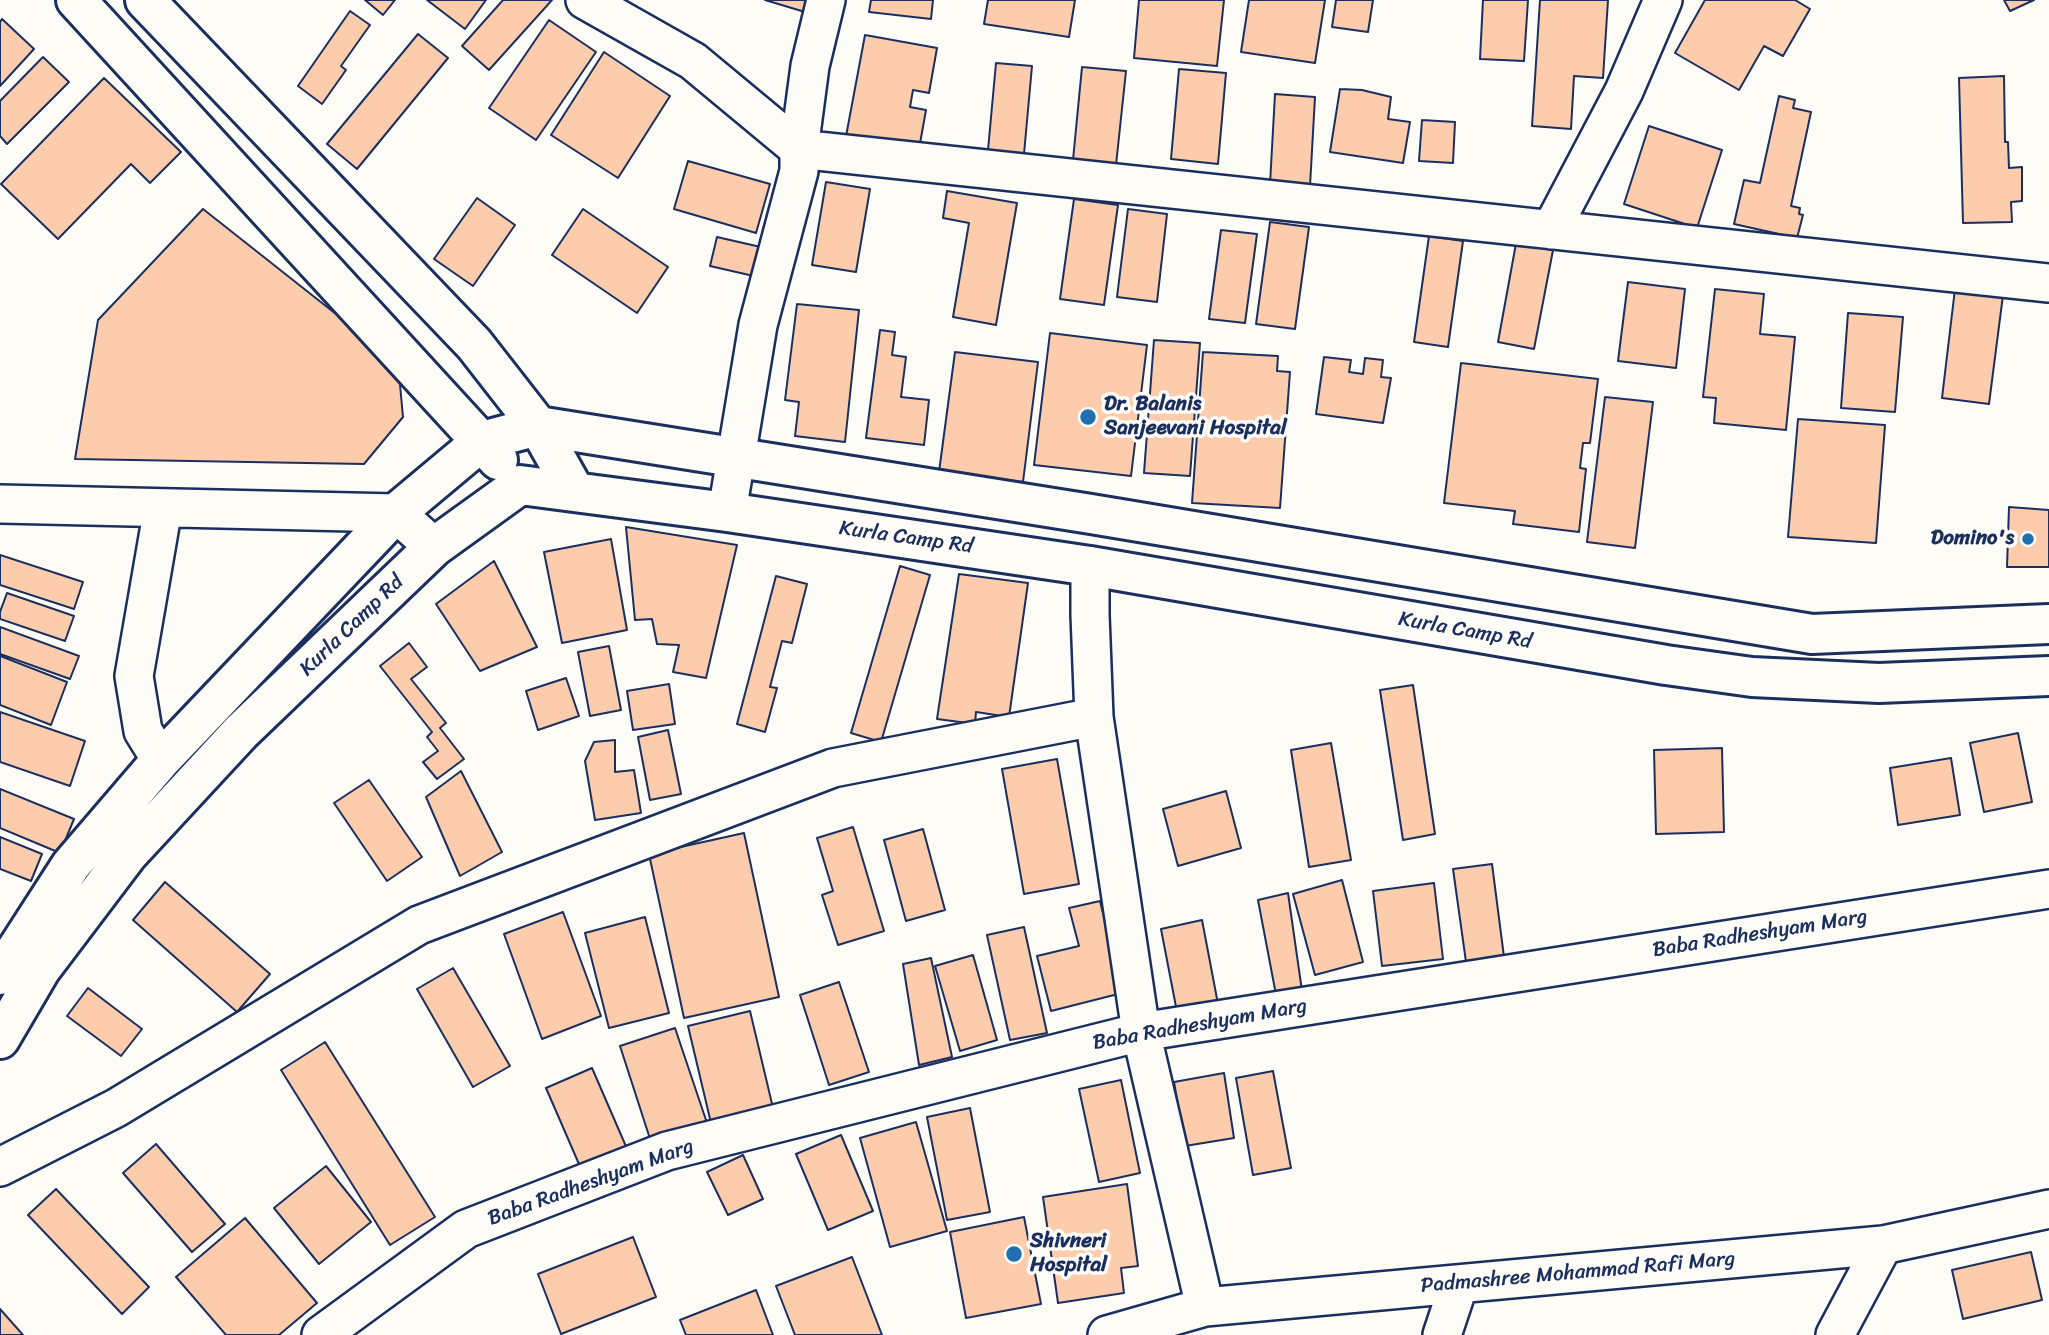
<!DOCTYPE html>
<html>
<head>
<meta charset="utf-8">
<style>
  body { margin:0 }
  canvas { display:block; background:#fdfcf7 }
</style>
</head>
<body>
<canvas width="2049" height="1335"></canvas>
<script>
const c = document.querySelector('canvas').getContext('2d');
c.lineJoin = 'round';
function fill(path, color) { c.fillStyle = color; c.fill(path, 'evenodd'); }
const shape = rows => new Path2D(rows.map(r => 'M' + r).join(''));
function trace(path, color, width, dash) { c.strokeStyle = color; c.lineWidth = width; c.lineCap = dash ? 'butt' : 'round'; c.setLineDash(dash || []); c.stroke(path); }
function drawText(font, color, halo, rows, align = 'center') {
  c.font = font + ' Sriracha,sans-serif'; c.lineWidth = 7; c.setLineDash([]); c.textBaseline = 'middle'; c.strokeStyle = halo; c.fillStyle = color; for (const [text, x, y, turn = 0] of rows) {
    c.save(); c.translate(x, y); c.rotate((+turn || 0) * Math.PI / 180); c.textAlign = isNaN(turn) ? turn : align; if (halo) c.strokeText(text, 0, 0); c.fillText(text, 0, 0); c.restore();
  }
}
const building = shape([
  [365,0,395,0,383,15,365,0],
  [427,0,486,0,465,29,427,0],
  [503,0,552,0,489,70,462,46,503,0],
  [765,0,808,0,805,12,765,0],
  [871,0,933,0,931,19,869,12,871,0],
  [988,0,1075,0,1069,37,984,24,988,0],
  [1139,0,1224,0,1217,66,1134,58,1139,0],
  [1249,0,1325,0,1315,63,1241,52,1249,0],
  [1336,0,1373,0,1368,32,1332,27,1336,0],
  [1483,0,1528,0,1524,61,1480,59,1483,0],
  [1540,0,1608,0,1603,78,1574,76,1571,129,1532,126,1540,0],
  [1705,0,1795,0,1810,9,1783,56,1764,46,1739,90,1675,53,1705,0],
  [2004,0,2034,0,2010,11,2004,0],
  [350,11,370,25,341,66,346,70,322,104,298,86,350,11],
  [2,19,34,49,0,86,0,22,2,19],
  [549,20,596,52,536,140,489,108,549,20],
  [418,34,448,58,357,169,327,144,418,34],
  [865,35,937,48,929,93,913,90,910,107,926,110,917,160,844,147,865,35],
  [604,52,670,96,618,178,551,135,604,52],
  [43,57,69,82,7,144,0,136,0,101,43,57],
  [996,63,1032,66,1024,154,988,150,996,63],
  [1082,67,1126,71,1116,165,1073,160,1082,67],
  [1179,69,1226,73,1218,164,1171,159,1179,69],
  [2004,76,2005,142,2008,142,2009,168,2022,167,2022,201,2011,202,2012,222,1963,223,1959,78,2004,76],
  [104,78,181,152,150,183,131,164,58,239,1,184,104,78],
  [1340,89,1362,90,1391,97,1388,119,1410,122,1403,163,1330,152,1340,89],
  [1275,94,1315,97,1310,186,1270,184,1275,94],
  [1779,96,1795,100,1793,108,1811,112,1791,206,1800,208,1799,214,1803,215,1797,238,1734,224,1744,180,1760,183,1779,96],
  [1422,120,1455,122,1453,163,1419,161,1422,120],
  [1649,126,1722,150,1697,228,1624,204,1649,126],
  [688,161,770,184,756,233,674,209,688,161],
  [826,182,870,189,856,272,812,265,826,182],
  [947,191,1017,203,996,325,953,317,969,223,943,218,947,191],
  [477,198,515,225,473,286,434,259,477,198],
  [1074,199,1118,205,1104,305,1060,299,1074,199],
  [203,209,398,363,403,417,364,464,75,459,98,320,203,209],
  [583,209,668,267,637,313,552,255,583,209],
  [1128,209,1167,214,1157,302,1117,297,1128,209],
  [1270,222,1309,227,1295,329,1256,324,1270,222],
  [1221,230,1257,234,1245,323,1209,319,1221,230],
  [1429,236,1463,241,1448,347,1414,342,1429,236],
  [717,237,765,248,758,277,710,266,717,237],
  [1517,238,1554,245,1534,349,1498,342,1517,238],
  [1628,282,1685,289,1676,368,1618,361,1628,282],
  [1715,289,1764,294,1760,334,1795,337,1786,430,1714,423,1716,398,1703,397,1715,289],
  [1955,289,2003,295,1989,404,1942,398,1955,289],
  [797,304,859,310,845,442,795,436,799,402,785,400,797,304],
  [1848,313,1903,317,1895,412,1841,408,1848,313],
  [880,330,895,332,892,355,906,357,901,397,929,400,924,445,866,438,880,330],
  [1050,333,1147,345,1131,476,1034,465,1050,333],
  [1154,340,1200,343,1190,476,1144,473,1154,340],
  [955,352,1038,362,1023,482,939,472,955,352],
  [1203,352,1278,356,1277,371,1290,372,1280,508,1192,503,1203,352],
  [1324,357,1351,360,1349,372,1363,374,1365,358,1383,360,1381,377,1391,378,1383,423,1316,414,1324,357],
  [1461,363,1598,379,1590,443,1583,443,1580,468,1586,469,1579,532,1513,524,1515,511,1444,503,1461,363],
  [1605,397,1653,402,1635,548,1587,542,1605,397],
  [1798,419,1885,425,1876,543,1788,537,1798,419],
  [2009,507,2049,510,2049,567,2007,567,2009,507],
  [626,527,737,545,706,678,673,672,679,645,657,644,652,619,635,620,626,527],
  [611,539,627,630,562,643,544,552,611,539],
  [0,555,83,582,74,609,0,585,0,555],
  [494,561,537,647,480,671,436,604,494,561],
  [900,566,930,575,881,742,851,733,900,566],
  [959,574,1028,583,1009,717,976,712,975,724,937,719,959,574],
  [776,576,807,584,792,643,782,641,770,687,777,688,765,732,737,724,776,576],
  [7,593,74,616,65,641,0,619,0,612,7,593],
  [0,627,79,656,70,679,0,654,0,627],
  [409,643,427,667,411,679,446,723,440,728,464,759,437,779,423,762,438,751,427,737,432,732,380,666,409,643],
  [609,646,621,710,590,716,578,652,609,646],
  [0,656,67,682,51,725,0,705,0,656],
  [566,678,579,716,538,730,526,691,566,678],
  [669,684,675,724,633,730,627,691,669,684],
  [1413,685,1435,834,1403,840,1380,690,1413,685],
  [0,712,85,741,70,786,0,762,0,712],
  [668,730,681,794,650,800,638,737,668,730],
  [2018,733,2032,802,1984,812,1970,743,2018,733],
  [615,740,615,772,634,770,641,813,595,820,585,761,594,742,615,740],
  [1331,743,1351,860,1309,867,1291,750,1331,743],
  [1722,748,1724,832,1656,834,1654,750,1722,748],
  [1951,758,1960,815,1898,825,1890,768,1951,758],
  [1057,759,1079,884,1024,894,1002,769,1057,759],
  [461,771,502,852,460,876,426,797,461,771],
  [369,780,422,857,387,881,334,803,369,780],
  [0,789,74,819,60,853,0,828,0,789],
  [1226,791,1241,848,1178,866,1163,809,1226,791],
  [853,827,884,931,838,945,822,895,833,891,817,838,853,827],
  [923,829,945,910,906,921,884,840,923,829],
  [744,833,779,997,684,1018,649,854,744,833],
  [0,837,42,854,31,881,0,869,0,837],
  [1492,864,1504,957,1466,962,1453,869,1492,864],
  [1342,880,1363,962,1315,975,1293,894,1342,880],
  [165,882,270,974,237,1012,133,920,165,882],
  [1434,883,1443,959,1382,966,1373,891,1434,883],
  [1288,893,1303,998,1277,1000,1258,900,1288,893],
  [1100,901,1122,993,1051,1011,1037,956,1079,946,1069,908,1100,901],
  [563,912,601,1016,542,1039,504,934,563,912],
  [645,917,669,1013,609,1028,585,933,645,917],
  [1202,920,1218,1004,1177,1012,1161,929,1202,920],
  [1024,927,1047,1033,1010,1040,987,935,1024,927],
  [973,955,997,1040,960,1051,935,966,973,955],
  [931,958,952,1057,919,1065,903,964,931,958],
  [453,968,510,1066,473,1087,417,989,453,968],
  [839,982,869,1072,829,1085,800,995,839,982],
  [88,988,142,1029,121,1056,67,1016,88,988],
  [750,1011,773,1108,711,1123,688,1026,750,1011],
  [675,1028,708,1126,652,1145,620,1046,675,1028],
  [325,1042,435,1217,390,1245,281,1070,325,1042],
  [592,1068,628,1151,582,1171,546,1088,592,1068],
  [1273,1071,1291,1168,1253,1175,1236,1078,1273,1071],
  [1224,1073,1234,1138,1185,1146,1174,1082,1224,1073],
  [1121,1080,1140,1173,1099,1182,1079,1089,1121,1080],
  [970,1108,990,1212,947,1220,927,1117,970,1108],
  [916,1122,947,1231,890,1247,860,1138,916,1122],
  [841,1135,873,1211,828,1230,796,1154,841,1135],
  [156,1144,225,1224,192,1252,123,1173,156,1144],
  [743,1155,763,1199,728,1215,707,1172,743,1155],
  [326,1166,371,1222,319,1264,274,1208,326,1166],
  [1127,1184,1138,1266,1121,1268,1124,1293,1058,1303,1043,1197,1127,1184],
  [56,1189,149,1287,122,1314,28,1215,56,1189],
  [1024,1217,1041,1304,966,1318,950,1232,1024,1217],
  [245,1218,317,1303,279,1335,226,1335,176,1277,245,1218],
  [633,1237,656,1297,561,1334,538,1274,633,1237],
  [2031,1252,2042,1300,1963,1319,1952,1270,2031,1252],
  [852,1257,882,1335,795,1335,776,1286,852,1257],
  [756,1290,773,1335,686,1335,680,1320,756,1290],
  [0,1309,23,1335,0,1335,0,1309]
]);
const street = shape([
  [585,0,693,61,799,149,2049,283],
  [1551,230,1624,91,1663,0],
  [0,504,396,513,434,547],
  [727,512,758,325,799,171,799,149,810,66,826,0],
  [1090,566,1090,615,1094,717,1141,1032,1205,1307],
  [161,760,143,731,134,676,163,508],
  [0,1167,116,1108,419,925,833,768,1094,717],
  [321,1335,466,1229,667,1151,1141,1032,2049,889],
  [1107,1335,1205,1307,1883,1245,2049,1209],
  [1442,1335,1459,1284],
  [1835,1335,1883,1245]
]);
const secondary = shape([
  [76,0,498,460],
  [145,0,474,344,538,426,575,492],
  [0,975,71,865,161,760,396,513,482,441,538,426,1091,514,1812,634,2049,624],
  [0,1039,41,969,128,854,241,732,434,547,520,485,727,512,1090,566,1666,665,1752,677,1879,683,2049,676]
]);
const markers = [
  [1088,417,9,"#1f6fb2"],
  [2028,539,7,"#1f6fb2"],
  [1014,1254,9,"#1f6fb2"]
];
const poiNames = [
  ["Dr. Balanis",1104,405],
  ["Sanjeevani Hospital",1104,429],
  ["Domino's",2014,539,"right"],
  ["Shivneri",1030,1242],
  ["Hospital",1030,1266]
];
const streetNames = [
  ["Kurla Camp Rd",906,538,8],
  ["Kurla Camp Rd",352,626,-44],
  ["Kurla Camp Rd",1465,631,10],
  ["Baba Radheshyam Marg",1760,934,-9],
  ["Baba Radheshyam Marg",1200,1025,-10],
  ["Baba Radheshyam Marg",591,1183,-20],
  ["Padmashree Mohammad Rafi Marg",1578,1273,-5]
];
fill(building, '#fdccac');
trace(building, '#1b2f5e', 2);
trace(street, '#1b2f5e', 42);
trace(secondary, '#1b2f5e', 44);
trace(street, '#fdfcf7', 37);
trace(secondary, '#fdfcf7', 38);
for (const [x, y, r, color] of markers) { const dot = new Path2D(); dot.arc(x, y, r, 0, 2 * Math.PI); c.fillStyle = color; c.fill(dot); trace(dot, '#fdfcf7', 2.5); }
drawText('bold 21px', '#1b2f5e', '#fdfcf7', poiNames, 'left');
drawText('21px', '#1b2f5e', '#fdfcf7', streetNames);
</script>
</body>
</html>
